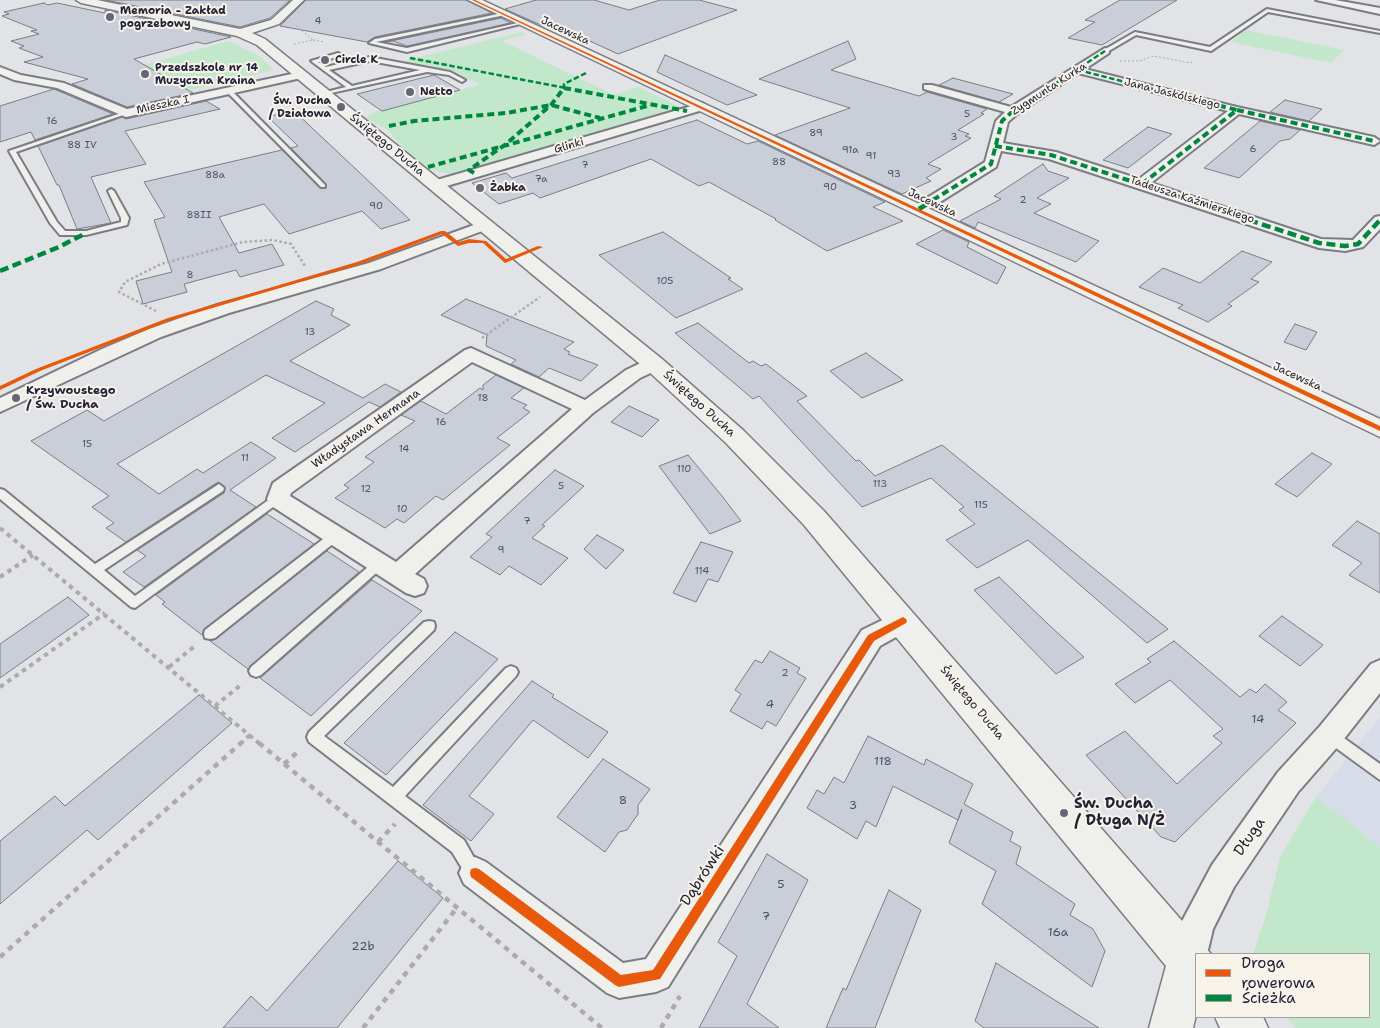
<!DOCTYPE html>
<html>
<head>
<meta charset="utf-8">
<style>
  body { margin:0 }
  #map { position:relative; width:1380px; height:1028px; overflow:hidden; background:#e1e3e6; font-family:"Shantell Sans",sans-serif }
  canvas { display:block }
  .legend { position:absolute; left:1195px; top:953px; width:175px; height:65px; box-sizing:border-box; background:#f7f3e8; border:1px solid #a29fa3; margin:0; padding:6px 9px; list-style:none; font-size:15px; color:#22223b }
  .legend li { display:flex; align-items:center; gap:10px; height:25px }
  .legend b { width:25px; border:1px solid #a29fa3 }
</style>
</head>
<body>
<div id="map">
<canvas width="1380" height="1028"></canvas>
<ul class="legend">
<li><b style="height:6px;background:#e8590c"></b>Droga rowerowa</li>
<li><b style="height:6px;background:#00873e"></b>Ścieżka</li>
</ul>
</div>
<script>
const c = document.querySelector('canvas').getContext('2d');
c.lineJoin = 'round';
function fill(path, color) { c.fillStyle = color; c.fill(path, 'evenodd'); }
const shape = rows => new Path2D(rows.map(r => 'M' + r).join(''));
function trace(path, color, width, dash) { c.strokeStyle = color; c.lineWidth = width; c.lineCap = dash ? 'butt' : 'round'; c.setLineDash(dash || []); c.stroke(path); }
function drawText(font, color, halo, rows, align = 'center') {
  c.font = font + ' "Shantell Sans",sans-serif'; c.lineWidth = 4; c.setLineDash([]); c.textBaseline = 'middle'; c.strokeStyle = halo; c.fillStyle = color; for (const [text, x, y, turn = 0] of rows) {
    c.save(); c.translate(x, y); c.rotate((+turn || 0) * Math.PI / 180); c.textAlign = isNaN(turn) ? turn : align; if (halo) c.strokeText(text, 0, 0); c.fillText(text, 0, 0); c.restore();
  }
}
const built = shape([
  [1380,717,1380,847,1316,797]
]);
const green = shape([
  [1246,30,1344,50,1331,63,1231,42],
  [521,32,526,35,502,41,614,95,638,87,680,107,450,174,438,172,416,160,385,128,364,118,380,110,480,85,472,80,468,81,461,75,399,62],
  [229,41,261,57,273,70,188,91,119,104,76,84],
  [1316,797,1380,847,1380,1028,1296,1028,1286,1017,1369,1017,1369,954,1253,954,1266,915,1280,857]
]);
const building = shape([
  [106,0,290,0,270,18,240,27,106,0],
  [306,0,466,0,492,13,375,37,367,42,280,26,306,0],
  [536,0,594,0,629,10,660,0,699,0,737,10,618,54,553,24,543,26,505,9,536,0],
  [1120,0,1177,0,1102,45,1068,38,1095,22,1085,20,1120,0],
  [44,3,48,5,57,3,105,13,105,10,231,37,205,44,197,42,134,59,193,93,127,107,72,84,88,79,24,62,43,57,19,48,24,46,11,41,39,34,31,31,37,30,2,16,9,14,4,12,44,3],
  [501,18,511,23,407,46,393,41,386,42,501,18],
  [848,41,856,59,831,70,919,96,927,92,987,109,981,113,984,114,958,130,969,134,965,136,971,138,928,164,941,169,926,178,931,181,902,194,775,135,850,108,759,79,848,41],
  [665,55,730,83,757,95,727,105,657,72,665,55],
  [434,75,460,90,382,111,357,94,434,75],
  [953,78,1013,94,999,102,939,85,953,78],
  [54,89,113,114,35,140,31,132,0,142,0,106,54,89],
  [1285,100,1322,109,1309,121,1270,112,1285,100],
  [206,101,220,109,125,131,146,164,91,177,111,223,77,229,59,185,57,185,38,146,122,117,126,119,206,101],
  [293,110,410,220,381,229,362,211,289,234,264,204,219,217,239,253,272,244,284,265,240,277,236,270,184,284,187,292,143,304,136,281,172,272,154,220,165,217,144,182,282,150,320,188,326,188,326,184,291,148,298,146,268,117,293,110],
  [697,120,747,144,758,141,885,202,873,207,903,221,827,251,775,220,776,219,709,182,699,186,651,159,540,198,533,193,499,204,472,183,506,173,512,178,697,120],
  [1260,121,1300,130,1290,139,1280,141,1239,178,1204,168,1260,121],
  [1148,127,1172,134,1128,168,1103,160,1148,127],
  [1043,164,1048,171,1069,178,1037,198,1051,204,1034,213,1099,241,1076,262,978,222,975,228,960,221,1001,199,994,196,1043,164],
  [943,230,969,242,967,247,1006,267,997,284,916,244,943,230],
  [663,232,731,278,728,279,743,289,676,318,599,255,663,232],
  [1242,251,1272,262,1251,279,1259,282,1228,304,1232,306,1208,322,1178,308,1183,305,1139,287,1163,268,1200,283,1242,251],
  [466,299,574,342,564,349,570,352,568,354,598,365,581,381,549,368,539,377,511,364,516,360,486,346,487,335,441,315,466,299],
  [316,301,334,309,331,315,350,325,290,361,363,398,385,384,401,392,380,407,369,402,295,452,272,438,325,403,266,375,117,464,159,494,197,469,203,473,251,442,276,458,230,490,256,507,144,587,123,572,146,556,137,550,224,493,225,487,218,482,126,542,106,528,114,523,92,507,109,496,31,441,87,410,104,421,316,301],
  [698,323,749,363,753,361,761,366,766,364,807,396,797,401,856,461,859,460,875,476,942,445,1168,629,1147,643,1028,540,977,568,946,540,975,524,959,510,964,507,931,478,862,507,759,396,753,399,675,333,698,323],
  [1295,324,1317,332,1306,350,1284,342,1295,324],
  [866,353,881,364,903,380,862,398,830,371,866,353],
  [496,375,524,388,511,398,527,405,523,408,530,412,497,438,510,445,443,500,436,496,404,523,397,519,385,528,335,498,349,488,344,485,374,462,365,457,415,421,401,415,421,401,446,414,480,388,483,390,483,385,496,375],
  [629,406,659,420,642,437,611,422,629,406],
  [1312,453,1332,464,1297,497,1275,484,1312,453],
  [688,455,722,496,741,521,710,534,659,466,688,455],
  [555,470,584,486,542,525,545,526,532,538,568,558,541,585,509,566,500,575,470,557,492,537,486,534,555,470],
  [267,514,314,544,204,629,202,635,162,604,165,602,156,595,267,514],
  [1357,521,1380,534,1380,593,1349,575,1362,563,1332,545,1357,521],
  [597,535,624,550,606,569,584,549,597,535],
  [701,542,733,552,718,582,708,579,696,602,673,593,701,542],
  [327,551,359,572,248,669,210,641,216,639,327,551],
  [999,577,1049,625,1084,657,1056,674,974,590,999,577],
  [372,580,422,611,311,716,260,678,372,580],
  [68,597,89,615,0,678,0,644,68,597],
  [1282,616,1323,645,1300,666,1259,636,1282,616],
  [455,632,498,659,386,775,344,743,455,632],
  [1174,641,1240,697,1250,689,1256,693,1265,684,1287,702,1278,710,1296,723,1175,842,1161,837,1086,755,1125,731,1177,784,1222,743,1213,736,1223,729,1170,680,1135,703,1115,684,1151,662,1147,659,1174,641],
  [770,651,800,668,797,673,806,678,776,726,767,721,762,729,730,711,741,694,735,690,755,660,762,663,770,651],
  [532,681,554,695,552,697,608,732,588,758,533,720,469,796,494,814,471,841,423,805,532,681],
  [199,695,232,723,98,840,87,830,0,904,0,841,55,796,65,806,199,695],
  [868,736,924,765,926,759,973,784,964,804,1013,832,1010,841,1021,847,1016,864,1075,904,1070,915,1093,929,1105,951,1092,987,982,904,996,871,949,843,962,809,958,820,893,786,876,827,866,821,857,839,807,808,817,790,824,794,834,777,844,783,868,736],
  [603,759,650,789,638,805,638,814,627,830,619,832,605,852,557,817,603,759],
  [767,854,808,880,747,1004,779,1028,699,1028,737,956,718,942,767,854],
  [398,861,443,898,337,1028,223,1028,251,996,267,1011,398,861],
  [889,890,921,910,875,1028,826,1028,843,988,846,990,889,890],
  [996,963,1099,1028,984,1028,975,1021,996,963]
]);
const pathFar3 = shape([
  [313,40,324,42],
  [294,44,313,40,296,26],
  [1120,61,1139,61,1154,56,1190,63,1194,61]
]);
const pathFar2 = shape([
  [156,311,119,292,125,282,161,264,243,242,273,240,291,244,305,266],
  [482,338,540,297]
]);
const pathFar1 = shape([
  [0,528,260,744],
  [0,577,33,555],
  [169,667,196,645],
  [0,687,105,613],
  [215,706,242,684],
  [240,744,250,735]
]);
const path = shape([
  [259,743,602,1028],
  [284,764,300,750],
  [378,842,395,824],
  [0,957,241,743],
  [363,1028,456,909],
  [661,1028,680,996]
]);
const lane = shape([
  [1267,9,1380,31,1380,33,1268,12,1211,51,1136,35,1107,52,1102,51,1135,32,1210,47,1267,9],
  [503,13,505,15,376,42,407,48,522,22,524,23,407,52,369,43,375,39,503,13],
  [338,53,353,61,370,57,450,72,465,80,462,82,449,75,427,72,322,95,322,93,346,87,311,61,338,53],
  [337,57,347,62,326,67,318,62,337,57],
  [370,61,420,70,352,86,329,70,370,61],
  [227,90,231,90,325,185,325,187,321,187,227,92,227,90],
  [124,112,129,113,16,152,57,222,65,231,86,231,121,222,121,218,108,191,111,189,114,191,129,218,127,225,86,235,60,235,50,223,9,151,124,112],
  [219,484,224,488,223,491,104,570,135,596,274,496,282,496,284,499,135,608,131,607,0,499,0,489,4,490,95,564,219,484],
  [335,532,339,533,341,536,339,539,215,638,210,639,205,638,204,634,205,630,331,533,335,532],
  [379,559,383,561,385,564,383,567,261,675,256,677,251,675,249,671,251,667,375,561,379,559],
  [429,621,434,622,435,626,434,630,324,736,393,787,506,668,511,666,516,668,518,672,516,676,405,796,464,840,482,872,480,878,474,880,468,878,452,852,309,742,307,737,309,732,424,622,429,621],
  [1330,728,1380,764,1380,780,1325,740,1323,735,1325,730,1330,728]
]);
const street = shape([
  [1316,0,1335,0,1380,8,1380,14,1316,0],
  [1105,48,1109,49,1109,53,1085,69,1237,107,1374,137,1380,141,1374,145,1239,114,1151,183,1321,239,1353,240,1375,217,1380,216,1380,229,1363,247,1345,251,1319,248,1049,159,1001,151,996,167,924,212,914,212,912,209,914,206,985,162,996,121,1005,112,924,89,924,85,932,85,1011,107,1105,48],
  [1078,73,1228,111,1139,179,1056,152,1003,143,1008,122,1017,114,1078,73],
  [0,67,21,75,64,83,127,109,301,72,306,75,301,78,126,117,57,88,14,80,0,74,0,67],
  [702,103,708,107,706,109,440,188,435,189,428,185,430,182,702,103],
  [485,221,492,225,490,228,381,269,229,313,161,337,0,412,0,398,102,349,149,329,217,305,369,263,485,221],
  [471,348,585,400,626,370,647,360,661,360,663,364,661,368,640,378,593,413,415,574,424,579,427,586,424,593,415,596,406,593,270,505,267,499,273,483,465,350,471,348],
  [472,362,572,409,396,562,290,496,291,493,472,362],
  [903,610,912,614,916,621,912,628,880,646,668,987,656,992,619,998,607,993,464,884,459,873,464,862,475,857,486,862,623,963,646,959,862,630,903,610],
  [1380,660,1380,693,1340,744,1298,792,1234,887,1213,929,1207,954,1196,954,1196,974,1189,977,1177,972,1172,960,1180,925,1212,865,1278,772,1320,726,1371,664,1380,660]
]);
const secondary = shape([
  [76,0,97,0,240,29,271,20,293,0,304,0,279,24,252,33,265,39,662,359,744,431,824,511,1211,954,1196,954,1196,1015,1193,1028,1149,1028,1166,966,804,525,726,443,646,369,257,45,237,36,81,3,76,0],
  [468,0,482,0,1380,419,1380,437,468,0],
  [1215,1017,1263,1017,1268,1028,1220,1028,1215,1017]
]);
const quietFar2 = shape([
  [410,58,571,89],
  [1078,70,1153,89],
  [564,89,564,84,586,73],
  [1047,89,1105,51]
]);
const quietFar1 = shape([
  [564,88,687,111],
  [1237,110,1374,141],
  [389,126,414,121,506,113,551,105,600,118],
  [995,146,1051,155,1189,200],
  [428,167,647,106],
  [474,173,469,170,506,144,551,105,564,88],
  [1142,184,1237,110,1148,88],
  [933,200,991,164,1002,121,1013,111,1049,88]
]);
const quiet = shape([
  [1185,199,1319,243,1345,246,1358,244,1380,220],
  [919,209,935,199],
  [0,271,59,247,86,233]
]);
const cycleway = shape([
  [472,0,475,0,1380,426,1380,431,472,0],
  [441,231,445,231,459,242,469,239,486,241,506,259,538,246,543,247,505,263,483,243,469,243,458,246,442,234,361,264,172,320,40,371,0,390,0,386,36,369,168,318,357,262,441,231],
  [903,617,906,619,907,621,906,623,874,641,660,979,619,987,615,985,471,877,470,873,471,869,475,868,479,869,621,975,653,970,868,635,903,617]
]);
const markers = [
  [110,17,5,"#656677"],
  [325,60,5,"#656677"],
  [145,74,5,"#656677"],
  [410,92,5,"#656677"],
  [341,107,5,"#656677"],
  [480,188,5,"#656677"],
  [16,398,5,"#656677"],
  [1064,813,5,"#656677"]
];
const numberNames = [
  ["4",318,21],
  ["5",967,114],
  ["16",52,121],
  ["89",816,133],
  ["3",954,137],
  ["88 IV",82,145],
  ["6",1253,149],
  ["91a",850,150],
  ["91",871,156],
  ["88",779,162],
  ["7",585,165],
  ["93",894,174],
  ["88a",215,175],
  ["7a",541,179],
  ["90",830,187],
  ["2",1023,200],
  ["90",376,206],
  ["88II",199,215],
  ["8",190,275],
  ["105",665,281],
  ["13",310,332],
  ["18",483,398],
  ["16",441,422],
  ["15",87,444],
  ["14",404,449],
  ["11",245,458],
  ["110",684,469],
  ["113",880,484],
  ["5",561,486],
  ["12",366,489],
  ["115",981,505],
  ["10",402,509],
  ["7",527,521],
  ["9",501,550],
  ["114",702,571],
  ["2",785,673]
];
const farPoinames = [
  ["Memoria - Zakład",120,11],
  ["pogrzebowy",120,24],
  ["Circle K",335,60],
  ["Przedszkole nr 14",155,68],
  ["Muzyczna Kraina",155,81],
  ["Netto",420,92],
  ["Św. Ducha",331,101,"right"],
  ["/ Działowa",331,114,"right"],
  ["Żabka",490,188]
];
const farStreetnames = [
  ["Jacewska",565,31,25],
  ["Zygmunta Kurka",1049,89,-33],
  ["Jana Jaskólskiego",1172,94,14],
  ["Mieszka I",163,105,-12],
  ["Glinki",569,146,-16],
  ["Tadeusza Kaźmierskiego",1192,200,18],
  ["Jacewska",932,203,25],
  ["Jacewska",1297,377,25]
];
const streetNames = [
  ["Świętego Ducha",387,145,39],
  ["Świętego Ducha",699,404,42],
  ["Władysława Hermana",366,429,-35],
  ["Świętego Ducha",972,703,50]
];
const poiNames = [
  ["Krzywoustego",26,391],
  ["/ Św. Ducha",26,405]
];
const nearNumbernames = [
  ["4",770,705],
  ["14",1258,720],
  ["118",883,762],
  ["8",623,801],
  ["3",853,806],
  ["5",781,885],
  ["7",766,917],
  ["16a",1058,933],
  ["22b",363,947]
];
const nearPoinames = [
  ["Św. Ducha",1074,804],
  ["/ Długa N/Ż",1074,821]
];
const nearStreetnames = [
  ["Długa",1250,837,-55],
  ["Dąbrówki",703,876,-57]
];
fill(built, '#d6dde8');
fill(green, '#c2e7cb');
fill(building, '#c9ced9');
trace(building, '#7c7d84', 1);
trace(lane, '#7c7d84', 4);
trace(street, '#7c7d84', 4);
trace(secondary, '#7c7d84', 3);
trace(pathFar3, '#abaaac', 1, [2, 2]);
trace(pathFar2, '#abaaac', 2.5, [2.5, 2.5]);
trace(pathFar1, '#abaaac', 4, [4.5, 4.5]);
trace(path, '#abaaac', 4.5, [5.5, 5.5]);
fill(lane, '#efefec');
fill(street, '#efefec');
fill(secondary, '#efefec');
trace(quietFar2, '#00873e', 2.5, [5.5, 2.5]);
trace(quietFar1, '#00873e', 4, [7, 4]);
trace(quiet, '#00873e', 4.5, [9, 4.5]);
fill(cycleway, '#e8590c');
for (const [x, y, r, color] of markers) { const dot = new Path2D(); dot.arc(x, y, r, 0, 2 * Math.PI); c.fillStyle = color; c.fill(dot); trace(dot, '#f7f3e8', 2); }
drawText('10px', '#4c4e63', null, numberNames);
drawText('bold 11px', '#22223b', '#f7f3e8', farPoinames, 'left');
drawText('11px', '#22223b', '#f7f3e8', farStreetnames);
drawText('12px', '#22223b', '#f7f3e8', streetNames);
drawText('bold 12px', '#22223b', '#f7f3e8', poiNames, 'left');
drawText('12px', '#4c4e63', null, nearNumbernames);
drawText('bold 15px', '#22223b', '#f7f3e8', nearPoinames, 'left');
drawText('15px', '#22223b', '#f7f3e8', nearStreetnames);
</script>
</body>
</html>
